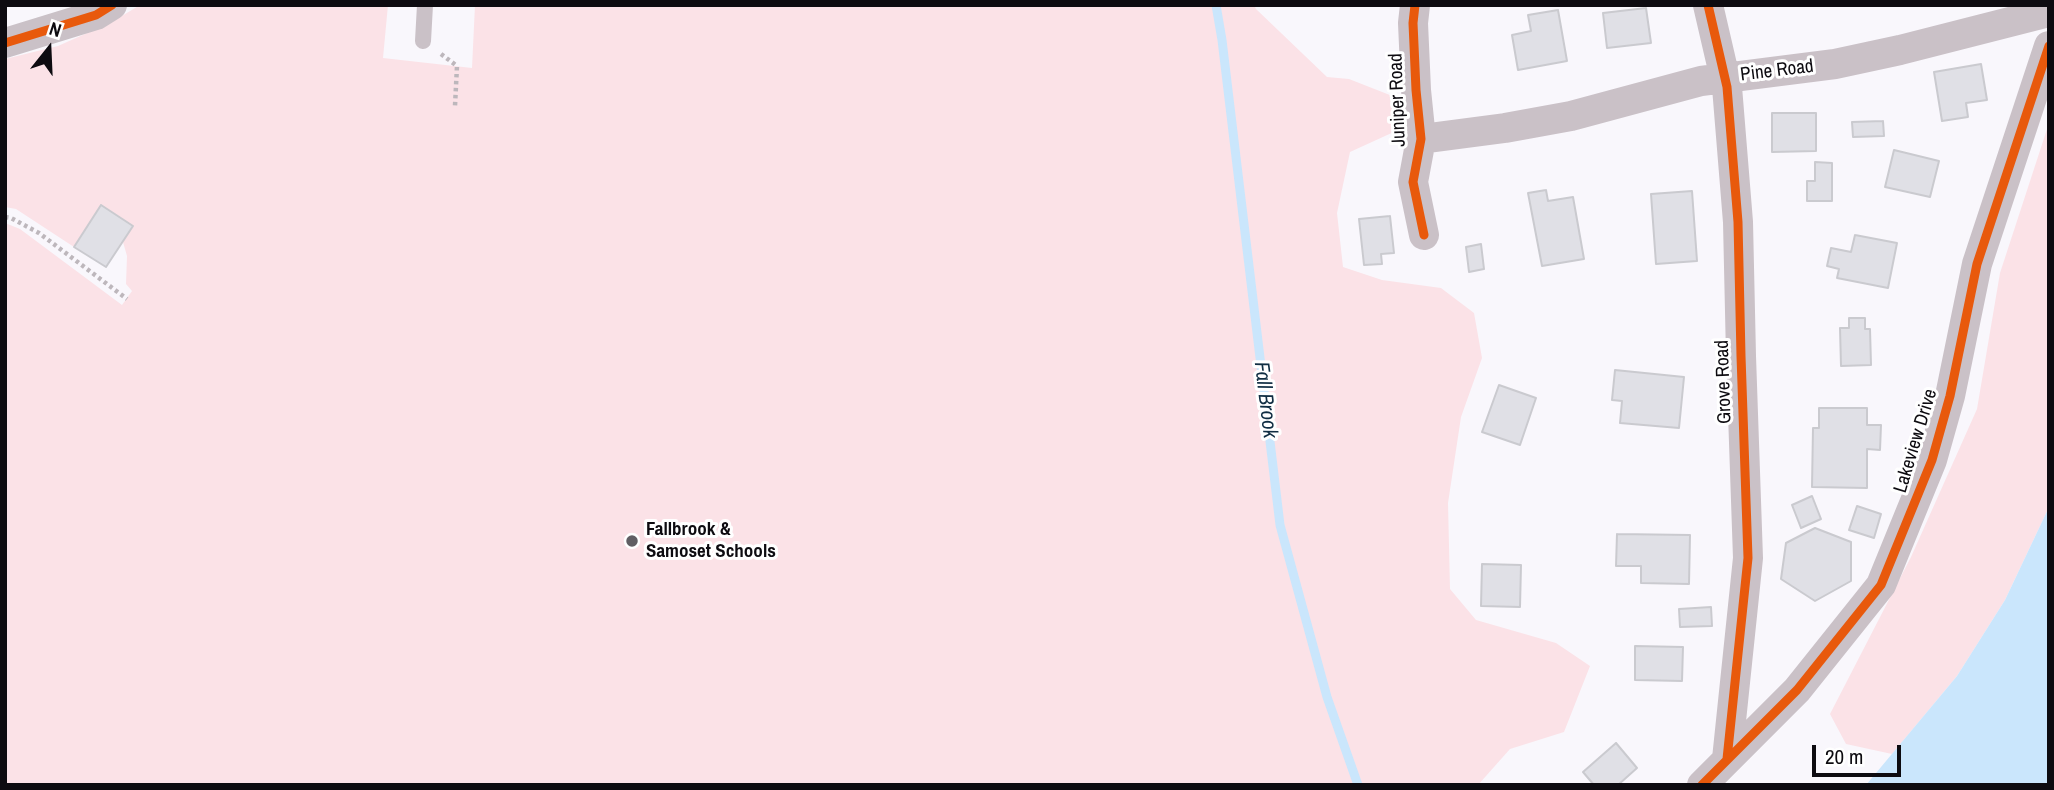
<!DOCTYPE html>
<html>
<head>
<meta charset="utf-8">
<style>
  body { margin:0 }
  #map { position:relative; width:2054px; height:790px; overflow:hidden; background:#f9f7fc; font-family:"Archivo Narrow",sans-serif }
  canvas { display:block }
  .frame { position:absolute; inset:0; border:7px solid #0d0b10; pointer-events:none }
  .north { position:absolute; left:14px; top:14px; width:70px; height:70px; -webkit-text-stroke:5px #fff; paint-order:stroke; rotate:18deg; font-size:19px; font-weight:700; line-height:28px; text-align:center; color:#0d0b10 }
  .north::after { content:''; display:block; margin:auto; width:24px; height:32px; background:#0d0b10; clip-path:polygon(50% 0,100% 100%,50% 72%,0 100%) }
  .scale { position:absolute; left:1812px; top:745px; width:89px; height:32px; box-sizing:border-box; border:4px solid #0d0b10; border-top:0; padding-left:9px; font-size:21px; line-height:24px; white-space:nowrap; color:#0d0b10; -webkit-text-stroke:5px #fff; paint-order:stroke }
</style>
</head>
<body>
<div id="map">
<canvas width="2054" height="790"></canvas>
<div class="frame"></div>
<div class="north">N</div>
<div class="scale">20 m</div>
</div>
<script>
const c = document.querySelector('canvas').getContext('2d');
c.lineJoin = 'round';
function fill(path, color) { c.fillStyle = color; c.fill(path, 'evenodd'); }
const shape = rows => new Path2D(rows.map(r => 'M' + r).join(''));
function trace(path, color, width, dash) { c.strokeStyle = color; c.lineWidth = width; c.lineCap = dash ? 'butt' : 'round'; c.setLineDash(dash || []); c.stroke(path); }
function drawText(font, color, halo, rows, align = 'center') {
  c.font = font + ' "Archivo Narrow",sans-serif'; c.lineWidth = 6; c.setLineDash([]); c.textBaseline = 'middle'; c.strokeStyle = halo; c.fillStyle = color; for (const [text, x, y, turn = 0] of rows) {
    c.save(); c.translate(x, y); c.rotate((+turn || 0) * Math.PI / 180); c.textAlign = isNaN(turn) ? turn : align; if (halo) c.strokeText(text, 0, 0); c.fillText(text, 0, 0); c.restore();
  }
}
const green = shape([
  [140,5,388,5,383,58,472,68,475,5,1254,5,1256,9,1327,77,1349,79,1400,99,1396,131,1350,152,1337,213,1343,267,1382,280,1441,288,1474,313,1482,358,1461,417,1448,503,1450,589,1476,620,1556,643,1590,666,1564,732,1510,749,1478,785,5,785,5,223,20,229,122,305,132,291,126,284,127,256,123,242,133,226,101,205,74,247,16,209,5,207,5,59,58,46,112,22],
  [2049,123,2049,507,2005,600,1957,676,1892,754,1846,744,1830,714,1911,557,1977,409,2000,273]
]);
const water = shape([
  [2049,507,2049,785,1866,785,1957,676,2005,600]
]);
const stream = shape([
  [1216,5,1222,40,1280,525,1327,697,1358,785]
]);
const building = shape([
  [1646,8,1651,43,1607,48,1603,13,1646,8],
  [1558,10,1567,61,1518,70,1512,35,1531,31,1528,15,1558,10],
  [1981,64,1987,100,1966,103,1968,117,1942,121,1934,72,1981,64],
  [1772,113,1816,113,1816,151,1772,152,1772,113],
  [1883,121,1884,136,1853,137,1852,122,1883,121],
  [1894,150,1939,161,1930,197,1885,187,1894,150],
  [1815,162,1832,163,1832,201,1807,201,1807,181,1815,181,1815,162],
  [1546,190,1548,201,1573,197,1584,259,1542,266,1528,193,1546,190],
  [1692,191,1697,261,1656,264,1651,194,1692,191],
  [101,205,133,226,106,267,74,247,101,205],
  [1390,216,1394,253,1381,254,1382,264,1364,265,1359,219,1390,216],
  [1855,235,1897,243,1888,288,1837,278,1839,269,1827,266,1831,248,1851,252,1855,235],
  [1481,244,1484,269,1469,272,1466,247,1481,244],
  [1849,318,1865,318,1865,329,1870,329,1871,365,1841,366,1840,328,1849,328,1849,318],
  [1615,370,1684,377,1679,428,1620,423,1622,401,1612,400,1615,370],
  [1499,385,1536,398,1520,445,1482,432,1499,385],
  [1819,408,1867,408,1867,425,1881,425,1880,450,1867,449,1867,488,1812,487,1813,428,1819,428,1819,408],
  [1812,496,1821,519,1801,528,1792,505,1812,496],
  [1857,506,1881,514,1874,538,1849,530,1857,506],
  [1815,528,1851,542,1851,581,1815,601,1781,579,1786,543,1815,528],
  [1617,534,1690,535,1689,584,1641,583,1641,566,1616,566,1617,534],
  [1482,564,1521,565,1520,607,1481,606,1482,564],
  [1711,607,1712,626,1680,627,1679,609,1711,607],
  [1635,646,1683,647,1682,681,1635,680,1635,646],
  [1616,743,1637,768,1618,785,1594,785,1583,772,1616,743]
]);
const path = shape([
  [441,54,457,66,455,106],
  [5,217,11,218,39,233,127,299]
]);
const service = shape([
  [423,41,425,5]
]);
const minor = shape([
  [1415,5,1413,23,1416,90,1421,139,1413,182,1424,235],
  [1708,5,1727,87,1738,222,1741,356,1748,558,1727,759],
  [5,43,96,15,112,5],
  [1421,139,1505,128,1571,116,1701,81,1835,64,1900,50,2049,12],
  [1702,785,1797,690,1881,585,1932,460,1950,396,1977,264,2049,46]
]);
const cycleway = shape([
  [1415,5,1413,23,1416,90,1421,139,1413,182,1424,235],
  [1708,5,1727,87,1738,222,1741,356,1748,558,1727,759],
  [5,43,96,15,112,5],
  [1702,785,1797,690,1881,585,1932,460,1950,396,1977,264,2049,46]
]);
const markers = [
  [632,541,7,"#605e63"]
];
const streetNames = [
  ["Pine Road",1777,71,-7],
  ["Juniper Road",1398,100,-92],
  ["Grove Road",1724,382,-92],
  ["Lakeview Drive",1916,441,-73]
];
const poiNames = [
  ["Fallbrook &",646,530],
  ["Samoset Schools",646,552]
];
const waterNames = [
  ["Fall Brook",1265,400,83]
];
fill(green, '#fbe2e7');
fill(water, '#cae6fc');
trace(stream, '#cae6fc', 9);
fill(building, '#e0e0e6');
trace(building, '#cacacf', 2);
trace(path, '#bdb7bc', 4.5, [3.5, 3.5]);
trace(service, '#cac1c7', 16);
trace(minor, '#cac1c7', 30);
trace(cycleway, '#e8590c', 9);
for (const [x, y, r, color] of markers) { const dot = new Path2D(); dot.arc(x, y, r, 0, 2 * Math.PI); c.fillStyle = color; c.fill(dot); trace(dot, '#fff', 2.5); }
drawText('19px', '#0d0b10', '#fff', streetNames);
drawText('bold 19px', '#0d0b10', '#fff', poiNames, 'left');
drawText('italic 21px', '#112e43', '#fff', waterNames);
</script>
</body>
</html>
